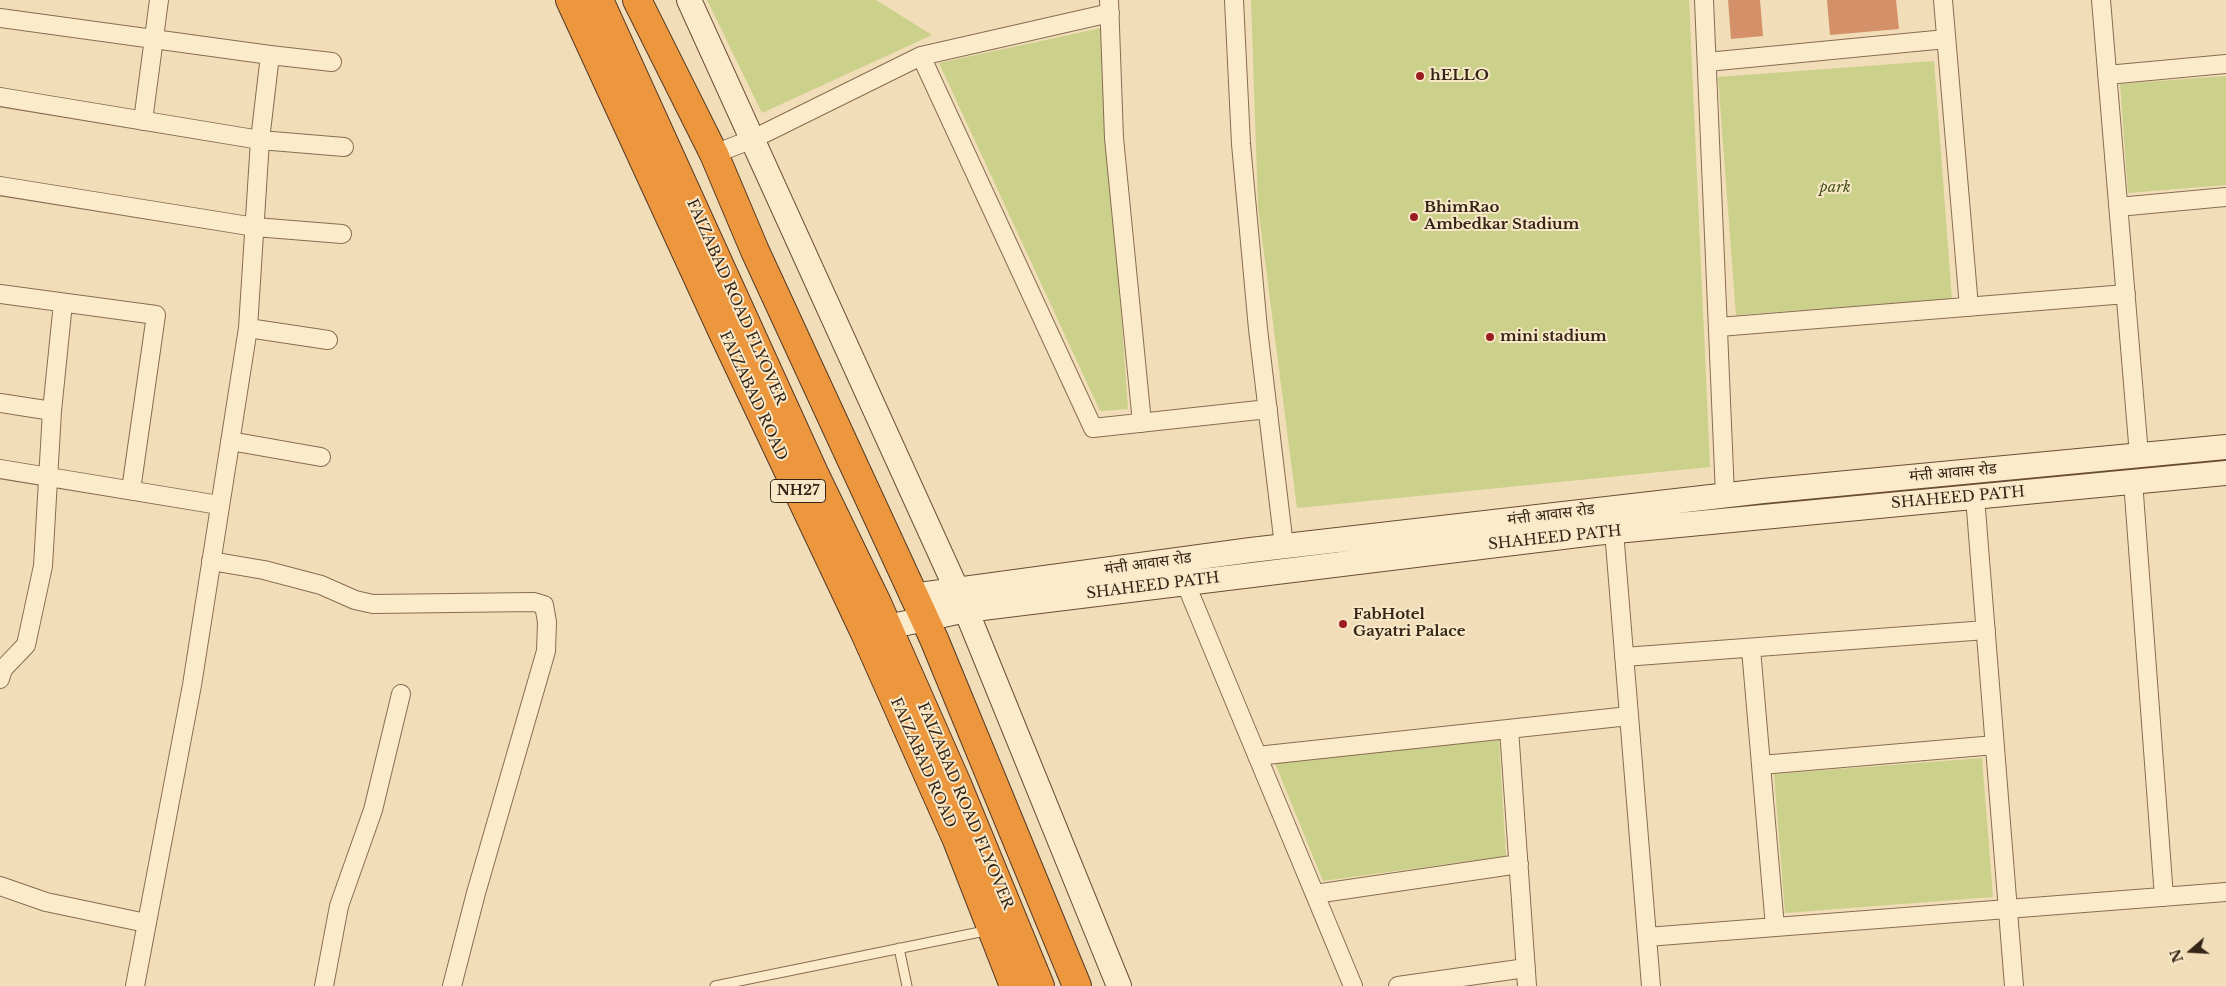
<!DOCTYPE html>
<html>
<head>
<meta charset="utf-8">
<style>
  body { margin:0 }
  #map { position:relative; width:2226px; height:986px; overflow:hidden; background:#f1ddb7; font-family:"Libre Baskerville",serif }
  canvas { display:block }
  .north { position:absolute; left:2166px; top:926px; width:50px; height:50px; -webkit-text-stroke:4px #f8e8c7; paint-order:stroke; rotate:251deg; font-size:14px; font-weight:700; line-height:20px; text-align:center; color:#352518 }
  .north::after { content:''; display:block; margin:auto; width:18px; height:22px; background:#352518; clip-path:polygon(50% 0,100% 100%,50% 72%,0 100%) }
</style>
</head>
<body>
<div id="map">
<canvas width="2226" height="986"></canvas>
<div class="north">N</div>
</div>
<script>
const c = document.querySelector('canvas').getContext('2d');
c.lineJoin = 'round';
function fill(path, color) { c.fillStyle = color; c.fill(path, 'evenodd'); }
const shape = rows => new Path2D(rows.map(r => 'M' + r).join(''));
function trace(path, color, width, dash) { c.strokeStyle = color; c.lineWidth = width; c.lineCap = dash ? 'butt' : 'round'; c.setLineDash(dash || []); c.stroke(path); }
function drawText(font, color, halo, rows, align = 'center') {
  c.font = font + ' "Libre Baskerville","Noto Sans Devanagari",serif'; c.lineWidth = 4; c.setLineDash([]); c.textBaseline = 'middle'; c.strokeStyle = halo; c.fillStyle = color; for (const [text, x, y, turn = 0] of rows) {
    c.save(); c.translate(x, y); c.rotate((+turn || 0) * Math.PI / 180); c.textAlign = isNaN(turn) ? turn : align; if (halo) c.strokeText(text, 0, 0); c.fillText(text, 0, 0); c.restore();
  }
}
const green = shape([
  [707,0,876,0,932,35,762,113],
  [1251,0,1689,0,1710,467,1297,508,1258,207],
  [1101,28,1128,409,1100,411,939,63],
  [1934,61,1952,299,1736,315,1718,77],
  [2226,76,2226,185,2128,193,2120,84],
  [1499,740,1506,856,1323,881,1275,763],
  [1982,758,1993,897,1785,913,1774,774]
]);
const building = shape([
  [1728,0,1760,0,1763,36,1731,39],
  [1827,0,1896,0,1899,29,1830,35]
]);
const lane = shape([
  [899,948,907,986],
  [715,986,990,930]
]);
const street = shape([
  [1109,0,1114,138,1142,423],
  [1234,0,1241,144,1258,329,1284,546],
  [1704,0,1725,495],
  [1943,0,1969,307],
  [2101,0,2139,455],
  [0,18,270,55,260,140,344,147],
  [270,55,332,62],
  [921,56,1093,428,1268,409],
  [1707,62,1946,39],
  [2107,75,2226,64],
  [0,97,260,140,248,328,192,685,135,986],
  [143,121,159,0],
  [714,154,753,139,921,56,1110,13],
  [0,186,255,227,342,234],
  [2118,207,2226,197],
  [0,294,156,315,131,490],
  [1719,327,2126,294],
  [248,328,328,340],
  [0,403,52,411],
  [230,441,321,457],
  [0,469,219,505],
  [2133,481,2164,897],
  [1975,497,2014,986],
  [1614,531,1651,986],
  [211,561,264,570,321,585,355,600,373,604,534,602,544,605,547,622,546,651,476,893,452,986],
  [1185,582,1353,986],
  [1751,649,1775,927],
  [1624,657,1986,630],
  [0,679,3,669,26,645,43,566,52,411,63,303],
  [1509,729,1527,986],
  [1257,756,1629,716],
  [1761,765,1995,745],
  [0,886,46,902,146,923],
  [1315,894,1519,864],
  [1647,937,2226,892],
  [324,986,339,906,373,810,401,694],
  [1398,986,1526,968]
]);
const secondary = shape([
  [689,0,966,610,1119,986],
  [912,596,1251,550,1763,491,2226,447],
  [888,627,966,610,1595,533,2226,473]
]);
const highway = shape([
  [570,0,725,337,865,633,957,840,1014,986],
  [599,0,814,473,877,603,957,784,1040,986],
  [637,0,714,154,755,251,934,639,1077,986]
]);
const markers = [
  [1420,76,5,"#9c1c24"],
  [1414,217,5,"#9c1c24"],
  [1490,337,5,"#9c1c24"],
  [1343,624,5,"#9c1c24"]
];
const shields = [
  [798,491,55]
];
const shieldNames = [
  ["NH27",798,491]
];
const poiNames = [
  ["hELLO",1430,76],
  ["BhimRao",1424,208],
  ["Ambedkar Stadium",1424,225],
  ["mini stadium",1500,337],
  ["FabHotel",1353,615],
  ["Gayatri Palace",1353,632]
];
const parkNames = [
  ["park",1835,188]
];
const streetNames = [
  ["FAIZABAD ROAD FLYOVER",736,302,66],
  ["FAIZABAD ROAD",753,396,65],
  ["मंत्ती आवास रोड",1953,473,-5],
  ["SHAHEED PATH",1958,498,-5],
  ["मंत्ती आवास रोड",1551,515,-7],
  ["SHAHEED PATH",1555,538,-6],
  ["मंत्ती आवास रोड",1148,564,-8],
  ["SHAHEED PATH",1153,586,-7],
  ["FAIZABAD ROAD",923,763,66],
  ["FAIZABAD ROAD FLYOVER",965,806,67]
];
fill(green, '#cbd08b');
fill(building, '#d49069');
trace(lane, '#886c52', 11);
trace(street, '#886c52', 20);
trace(secondary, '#6a4d35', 26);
trace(highway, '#553a27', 30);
trace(lane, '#fcebcb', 9);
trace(street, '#fcebcb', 18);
trace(secondary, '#fcebcb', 24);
trace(highway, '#ec963d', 28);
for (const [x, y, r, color] of markers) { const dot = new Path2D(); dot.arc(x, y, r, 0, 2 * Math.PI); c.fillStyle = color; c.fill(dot); trace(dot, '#f8e8c7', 2); }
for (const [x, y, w] of shields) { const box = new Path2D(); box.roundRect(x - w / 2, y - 11.5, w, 23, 4); c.fillStyle = '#f8e8c7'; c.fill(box); trace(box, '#352518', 1); }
drawText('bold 14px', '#352518', null, shieldNames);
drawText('bold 15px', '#352518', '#f8e8c7', poiNames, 'left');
drawText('italic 15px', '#49541d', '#f8e8c7', parkNames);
drawText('15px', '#352518', '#f8e8c7', streetNames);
</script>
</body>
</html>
